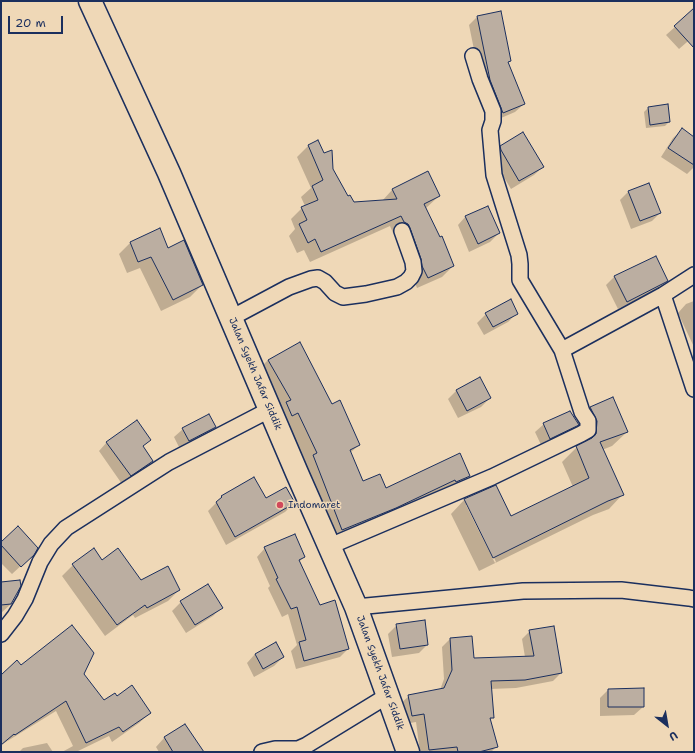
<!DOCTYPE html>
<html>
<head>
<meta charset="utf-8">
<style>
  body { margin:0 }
  #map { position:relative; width:695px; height:753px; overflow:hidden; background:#efd8b7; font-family:"Shantell Sans",sans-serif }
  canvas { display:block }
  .frame { position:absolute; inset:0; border:2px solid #1b2f5e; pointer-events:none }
  .north { position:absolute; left:647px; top:705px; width:40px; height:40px; -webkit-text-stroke:3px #efd8b7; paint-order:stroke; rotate:149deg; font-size:11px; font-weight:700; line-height:16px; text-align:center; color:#1b2f5e }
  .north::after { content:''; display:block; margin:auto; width:14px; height:18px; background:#1b2f5e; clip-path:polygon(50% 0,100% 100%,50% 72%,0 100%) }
  .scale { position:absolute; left:8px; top:16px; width:55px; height:18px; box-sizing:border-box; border:2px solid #1b2f5e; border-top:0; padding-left:5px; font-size:12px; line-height:14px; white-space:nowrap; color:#1b2f5e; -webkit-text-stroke:3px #efd8b7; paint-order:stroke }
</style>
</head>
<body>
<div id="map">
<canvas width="695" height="753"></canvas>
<div class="frame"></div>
<div class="north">U</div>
<div class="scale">20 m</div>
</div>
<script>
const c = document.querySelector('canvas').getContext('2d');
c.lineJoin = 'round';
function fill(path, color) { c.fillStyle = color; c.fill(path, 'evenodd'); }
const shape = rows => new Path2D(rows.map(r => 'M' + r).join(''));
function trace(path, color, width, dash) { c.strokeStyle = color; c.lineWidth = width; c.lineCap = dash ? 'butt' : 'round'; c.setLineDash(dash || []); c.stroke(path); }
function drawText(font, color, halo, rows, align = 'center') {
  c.font = font + ' "Shantell Sans",sans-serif'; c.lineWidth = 3; c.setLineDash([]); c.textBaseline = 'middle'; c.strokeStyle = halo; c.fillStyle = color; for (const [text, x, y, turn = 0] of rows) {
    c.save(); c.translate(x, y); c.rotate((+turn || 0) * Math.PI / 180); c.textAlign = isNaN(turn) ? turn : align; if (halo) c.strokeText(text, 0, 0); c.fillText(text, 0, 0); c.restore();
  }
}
const shadow = shape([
  [694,10,694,36,679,49,666,35],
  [500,12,510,61,508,63,524,104,515,112,494,121,482,89,469,25,477,17],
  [667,105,669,122,665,126,646,128,644,112,648,108],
  [682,130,694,138,694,167,687,174,661,157,673,138],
  [317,142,348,198,353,203,382,201,392,190,439,196,425,209,453,266,442,277,417,288,397,235,393,233,390,226,310,262,304,250,297,253,289,236,295,229,291,219,302,208,305,206,301,197,311,188,297,157,308,146],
  [501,146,543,167,534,175,511,189,493,159,492,155],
  [628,192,660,213,652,221,631,229,620,200],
  [466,216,499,233,490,242,469,252,458,225],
  [159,230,168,249,202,285,190,297,161,311,140,268,127,273,119,254,130,243],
  [615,276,667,281,659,289,618,309,606,285],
  [694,301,694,347,678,313,686,304],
  [517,313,508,322,484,335,477,323,486,314],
  [268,360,331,405,359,445,350,453,362,482,385,490,469,476,458,487,331,541,302,467,305,464,287,423,257,371],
  [457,390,490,398,481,407,458,418,448,399],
  [613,399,627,432,612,446,602,450,623,494,609,509,593,515,479,571,451,514,465,499,511,517,573,487,562,462,577,447,582,444,583,435,578,425,569,433,542,447,535,432,544,424,576,422,590,408],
  [466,505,468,505,496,562,495,563],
  [215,427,206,436,180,449,174,437,183,429],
  [150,439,142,447,152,461,144,470,122,484,99,451,107,442],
  [254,479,266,499,294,503,285,512,226,545,208,511,222,497],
  [1,543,24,563,12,574,1,563],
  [265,548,304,557,299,562,319,606,348,649,340,657,296,669,291,651,297,645,288,614,282,617,268,588,270,586,257,557],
  [102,561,141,581,179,590,168,601,135,618,133,615,105,636,62,576,73,565],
  [1,583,11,604,1,613],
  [207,585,221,608,213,616,186,633,172,611,181,602],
  [397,625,427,645,419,653,392,657,388,634],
  [530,631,561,673,553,681,516,688,490,689,493,717,490,720,496,747,491,752,420,752,416,722,404,724,400,704,409,696,440,690,444,679,442,647,450,639,473,659,525,657,522,639],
  [275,643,283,657,274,666,254,677,247,663,255,654],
  [21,666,82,674,104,701,150,713,139,723,112,742,109,736,76,752,62,752,73,746,56,711,1,745,1,677],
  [608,690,643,707,634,715,600,716,600,698],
  [185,725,203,752,159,752,156,747,164,738],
  [47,743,53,752,19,752,23,748]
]);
const building = shape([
  [694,8,694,48,674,26,694,8],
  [501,11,511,61,508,62,525,104,503,113,490,80,477,16,501,11],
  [668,104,670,122,650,125,648,107,668,104],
  [682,128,694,137,694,165,668,148,682,128],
  [523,132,544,167,519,181,501,150,500,146,523,132],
  [318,140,324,153,332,150,333,169,348,196,350,195,354,202,397,199,392,189,428,171,440,196,424,204,440,237,442,236,454,266,428,278,422,266,421,259,410,228,408,224,404,222,401,216,321,252,315,239,308,243,299,224,307,220,301,207,318,200,312,186,323,180,308,145,318,140],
  [649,183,661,213,640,221,628,191,649,183],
  [488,206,500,233,478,244,465,216,488,206],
  [160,228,168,248,184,240,203,285,173,300,151,257,138,262,130,242,160,228],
  [656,256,668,281,627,302,614,276,656,256],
  [511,299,518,314,493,327,485,313,511,299],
  [300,342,332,404,340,400,360,445,350,450,363,481,380,474,386,488,460,453,470,476,456,482,455,480,396,508,342,530,313,455,317,453,298,413,292,416,286,402,291,400,268,360,300,342],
  [480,377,491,398,467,411,456,390,480,377],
  [613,397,628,432,600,442,624,495,608,501,493,558,464,499,496,485,511,516,589,478,576,446,592,438,596,434,597,421,590,407,613,397],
  [570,411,579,425,550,439,543,423,570,411],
  [209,414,216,427,189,441,182,428,209,414],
  [137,420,151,440,143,446,153,461,131,476,106,442,137,420],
  [254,477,266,498,286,487,295,503,235,537,216,502,222,497,221,496,254,477],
  [18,526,38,548,34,555,21,567,1,545,1,542,18,526],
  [295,534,305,557,299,560,320,605,335,600,349,649,304,661,299,642,306,640,297,607,291,609,276,579,278,578,264,547,295,534],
  [94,548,102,560,118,548,141,580,168,566,180,590,147,608,145,605,117,625,72,564,94,548],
  [20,580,21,586,11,604,1,605,1,582,20,580],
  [208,584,223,608,195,625,180,601,208,584],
  [425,620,428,645,400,649,396,624,425,620],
  [72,625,94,653,84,674,104,700,115,693,117,696,132,685,151,713,123,732,119,727,86,743,66,701,15,735,14,734,1,745,1,675,17,660,21,665,72,625],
  [554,626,562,673,525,680,491,681,494,718,490,718,498,747,479,752,458,752,457,747,429,750,424,714,412,716,408,695,444,688,452,670,450,638,472,636,474,658,534,656,529,630,554,626],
  [276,642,284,657,263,669,255,654,276,642],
  [644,688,644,707,608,707,608,689,644,688],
  [185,724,204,752,173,752,164,737,185,724]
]);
const street = shape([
  [663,295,694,389],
  [231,318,289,287,311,279,318,278,325,282,335,293,343,297,366,294,397,287,406,282,411,277,414,271,413,262,402,231],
  [562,350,663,295,694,275],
  [330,546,492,477,581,434,588,430,588,421,582,412,562,350,520,280,520,264,519,255,494,175,490,130,493,121,493,111,480,79,473,56],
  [356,607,523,591,621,590,689,598,694,599],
  [1,634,15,616,25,599,40,562,51,544,66,528,169,462,271,409],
  [262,752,275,749,298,749,307,745,387,696]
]);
const secondary = shape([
  [90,1,169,173,297,473,356,607,408,752]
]);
const markers = [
  [280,505,4,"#d1495b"]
];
const streetNames = [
  ["Jalan Syekh Jafar Siddik",255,374,67],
  ["Jalan Syekh Jafar Siddik",380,673,70]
];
const poiNames = [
  ["Indomaret",288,505]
];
fill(shadow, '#0003');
fill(building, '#bbaea1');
trace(building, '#1b2f5e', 1);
trace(street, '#1b2f5e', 18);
trace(secondary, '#1b2f5e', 25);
trace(street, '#efd8b7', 15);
trace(secondary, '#efd8b7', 22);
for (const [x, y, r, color] of markers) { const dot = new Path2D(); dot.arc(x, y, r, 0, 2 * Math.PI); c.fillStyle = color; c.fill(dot); trace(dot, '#efd8b7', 1.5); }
drawText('10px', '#1b2f5e', '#efd8b7', streetNames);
drawText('10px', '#1b2f5e', '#efd8b7', poiNames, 'left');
</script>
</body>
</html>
